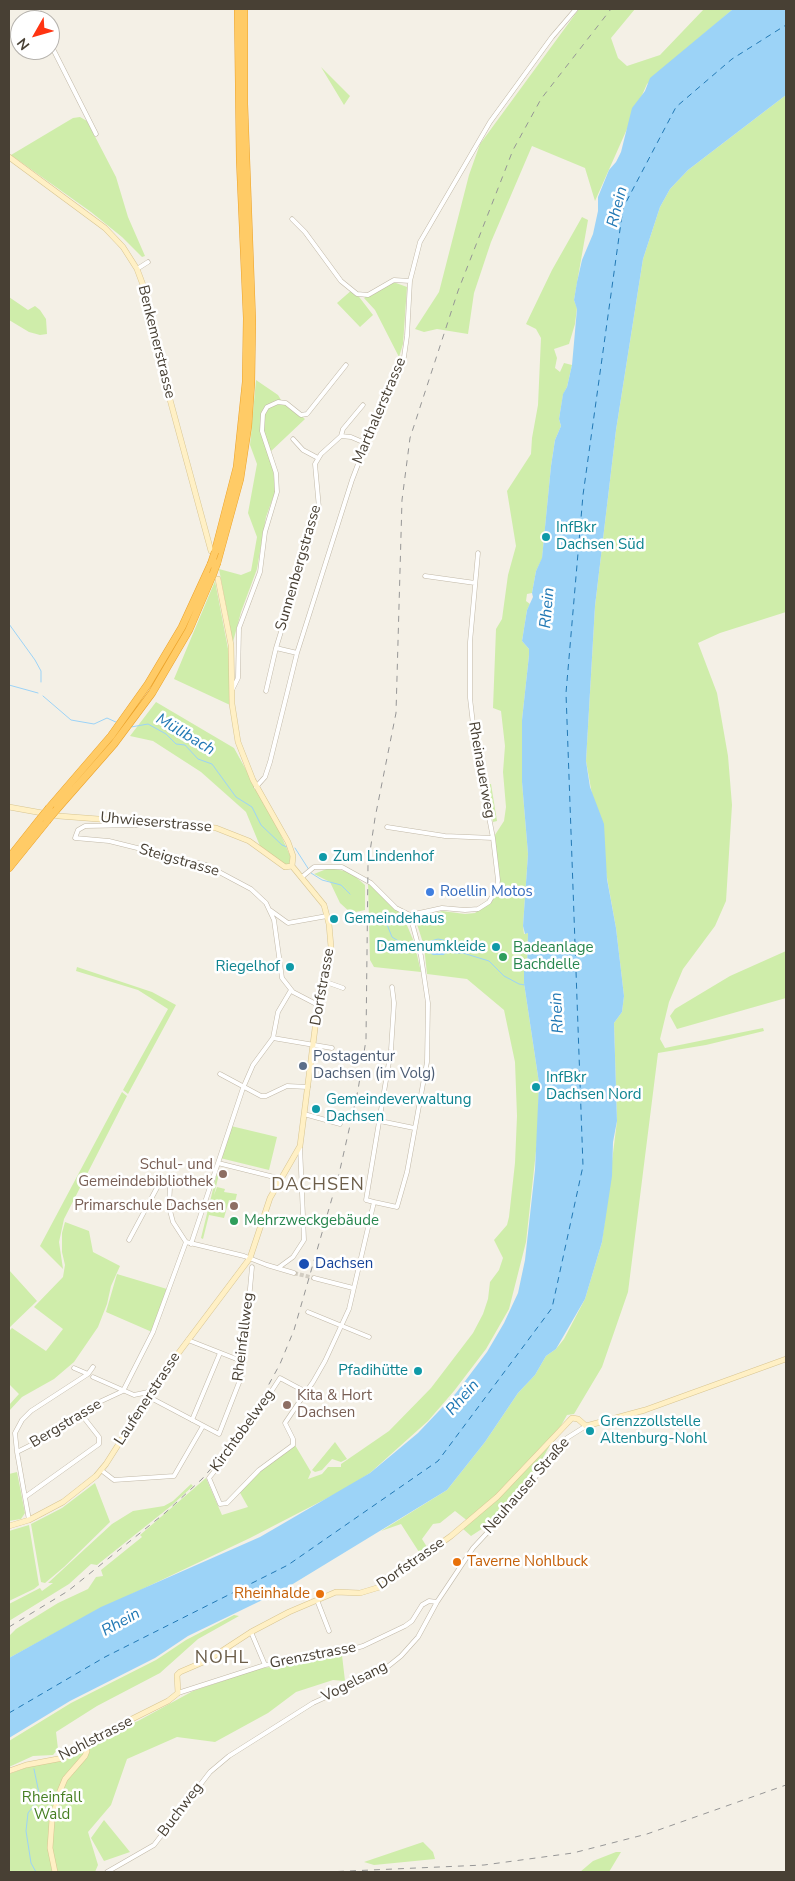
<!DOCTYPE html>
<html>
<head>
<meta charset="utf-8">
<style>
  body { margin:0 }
  #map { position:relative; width:795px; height:1881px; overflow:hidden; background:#f4f0e6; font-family:"Nunito Sans",sans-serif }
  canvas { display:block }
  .frame { position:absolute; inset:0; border:10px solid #484034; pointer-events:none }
  .north { position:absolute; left:10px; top:10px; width:50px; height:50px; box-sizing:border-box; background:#fff; border:1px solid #b6b3ae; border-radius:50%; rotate:232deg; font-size:14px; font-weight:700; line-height:20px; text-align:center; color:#484034 }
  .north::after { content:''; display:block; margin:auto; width:18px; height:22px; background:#ff3412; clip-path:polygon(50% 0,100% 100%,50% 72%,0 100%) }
</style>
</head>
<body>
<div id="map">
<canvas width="795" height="1881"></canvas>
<div class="frame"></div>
<div class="north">N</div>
</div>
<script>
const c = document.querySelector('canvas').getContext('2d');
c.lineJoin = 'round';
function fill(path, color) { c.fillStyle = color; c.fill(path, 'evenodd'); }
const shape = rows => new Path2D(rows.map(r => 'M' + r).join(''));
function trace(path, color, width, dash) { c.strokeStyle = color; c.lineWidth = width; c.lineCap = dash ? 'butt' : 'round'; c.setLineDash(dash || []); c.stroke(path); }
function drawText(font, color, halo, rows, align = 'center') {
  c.font = font + ' "Nunito Sans",sans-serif'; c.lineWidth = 5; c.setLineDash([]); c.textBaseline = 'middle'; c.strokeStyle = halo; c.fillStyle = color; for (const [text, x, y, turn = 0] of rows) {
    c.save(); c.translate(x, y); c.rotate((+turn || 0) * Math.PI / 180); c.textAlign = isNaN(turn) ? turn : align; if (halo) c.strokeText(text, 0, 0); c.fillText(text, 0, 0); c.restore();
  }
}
const green = shape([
  [579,9,635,9,611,38,618,58,627,66,660,55,704,9,733,9,647,84,595,201,585,168,532,146,491,242,474,293,468,334,437,329,424,332,415,329,439,292,469,175,480,144],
  [321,67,350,96,344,105],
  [786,95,786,612,720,633,698,643,717,693,728,756,732,805,726,901,715,926,683,969,669,1002,660,1039,665,1048,763,1028,764,1031,706,1045,658,1053,628,1292,602,1367,574,1414,567,1415,527,1486,494,1521,471,1536,462,1528,469,1522,455,1511,440,1523,433,1524,422,1539,427,1547,419,1552,401,1524,381,1531,447,1490,485,1442,518,1393,535,1375,546,1356,556,1349,564,1339,585,1299,602,1242,617,1121,614,1023,622,1012,624,996,616,928,586,761,595,606,616,430,643,259,660,207,670,189,688,170],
  [80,117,87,121,116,177,128,217,145,256,142,257,122,237,91,212,11,155,73,118],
  [582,217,588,220,574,300,577,308,575,324,569,344,554,349,557,358,555,368,560,372,564,363,572,365,567,387,563,395,559,419,561,426,555,440,551,466,542,559,536,571,532,593,527,594,526,601,530,604,527,610,522,641,529,649,529,655,522,720,522,782,528,854,523,926,524,934,528,933,527,969,524,969,524,983,539,1083,538,1133,526,1242,509,1309,486,1349,454,1391,428,1421,370,1473,345,1489,250,1538,92,1613,9,1658,9,1636,16,1629,58,1603,88,1589,96,1577,103,1576,101,1570,142,1537,140,1535,206,1478,222,1515,248,1507,239,1491,259,1471,295,1445,311,1472,308,1479,322,1474,328,1467,341,1467,341,1464,389,1431,431,1388,473,1333,483,1314,488,1299,490,1282,499,1270,503,1258,494,1240,507,1225,509,1217,515,1163,517,1116,515,1062,504,1010,467,979,427,974,424,946,416,921,417,918,423,920,432,917,433,914,442,911,465,914,475,913,488,902,497,888,493,838,504,821,506,807,503,772,505,746,501,711,493,708,496,629,502,619,508,575,516,546,507,491,531,454,532,438,538,405,541,338,536,329,526,324,552,270],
  [388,283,396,283,407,287,403,344,399,357,375,310,364,298],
  [353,289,373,315,360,327,337,303],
  [9,297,28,310,35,306,40,310,46,319,47,334,40,335,29,332,9,320],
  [256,380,278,395,281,400,305,419,268,454,273,468,275,492,266,517,257,569,241,612,233,642,219,569,241,575,251,571,257,537,248,513,257,464,250,445],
  [215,581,229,654,230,705,174,679],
  [156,702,234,748,276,824,291,858,289,864,285,865,260,846,246,812,201,772,153,741,130,736],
  [491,784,497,821,493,822,486,784],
  [329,868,350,872,365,885,365,910,351,913,340,903,330,882,314,874],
  [368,881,401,911,414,942,421,972,374,967,370,960],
  [786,951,786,998,677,1029,670,1016,675,1009,730,976],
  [77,967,152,992,176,1005,128,1094,123,1090,168,1009,138,990,76,971],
  [122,1092,127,1096,64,1219,59,1242,63,1269,40,1246],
  [231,1126,277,1137,269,1170,220,1158],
  [217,1173,219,1174,214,1195,217,1187,225,1189,224,1192,237,1194,235,1202,229,1200,224,1218,209,1215,203,1239,201,1238],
  [65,1222,89,1231,93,1252,120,1266,111,1286,107,1304,98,1327,74,1362,54,1379,22,1397,9,1411,9,1405,19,1394,9,1384,9,1331,12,1328,46,1351,63,1329,34,1307,63,1277,65,1265,62,1252,62,1233],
  [9,1270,37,1301,9,1328],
  [117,1274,167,1289,152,1332,106,1312],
  [335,1442,347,1459,341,1462,332,1459,322,1470,315,1472,312,1470],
  [17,1472,25,1513,21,1519,9,1521,9,1474],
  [95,1483,110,1522,64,1567,45,1583,41,1582,31,1524,62,1508],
  [191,1484,193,1486,171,1506,97,1565,91,1564,69,1584,9,1621,9,1604,40,1588,42,1591,53,1583,48,1583,112,1524,133,1511,164,1506,173,1501],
  [29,1525,39,1585,34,1589,9,1601,9,1531],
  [234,1615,239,1616,198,1639,160,1673,97,1706,56,1732,58,1749,53,1755,33,1756,9,1767,9,1741,71,1703,156,1660,186,1640],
  [342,1655,345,1681,333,1680,296,1692,268,1713,215,1742,177,1737,127,1759,111,1805,88,1832,98,1865,95,1872,9,1872,9,1774,28,1767,67,1759,107,1733,138,1721,193,1691,258,1669],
  [104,1820,130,1852,104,1861,91,1838],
  [423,1842,433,1852,435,1859,374,1865,364,1862],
  [616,1852,621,1852,609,1872,580,1872,593,1861]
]);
const water = shape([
  [733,9,786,9,786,95,688,170,670,189,660,207,643,259,616,430,595,606,586,761,590,787,604,824,607,879,616,928,624,996,622,1012,614,1023,617,1121,613,1142,612,1176,602,1242,585,1299,556,1349,546,1356,535,1375,518,1393,485,1442,447,1490,283,1590,188,1636,155,1658,70,1701,9,1738,9,1658,101,1607,260,1537,370,1473,418,1433,456,1393,487,1352,504,1323,518,1293,525,1260,535,1170,539,1083,524,983,524,969,527,969,528,933,525,934,523,926,528,854,522,782,522,720,529,655,529,649,522,641,527,610,533,597,532,593,536,571,542,558,551,466,555,440,561,426,559,419,563,394,567,387,572,365,577,309,574,300,577,282,582,260,593,234,598,211,598,197,609,170,616,162,621,152,632,108,645,91,650,78],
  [442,945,446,951,444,955,433,955,426,951,428,947]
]);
const stream = shape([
  [9,624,35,660,41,671,41,682],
  [9,685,38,693],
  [43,696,71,720,94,724,107,718,118,723],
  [131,727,148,724,166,734,176,744,185,745,198,759,212,764,236,797,252,807,261,825,282,845,287,847],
  [295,848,311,873,322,880,341,885,350,894],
  [384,917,392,937,405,945],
  [421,944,438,939,448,941,454,953,463,953,489,961,504,976,519,984,525,985],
  [446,953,453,951],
  [34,1769,40,1798,28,1813,26,1831,31,1863,36,1872]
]);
const ferry = shape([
  [9,1713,105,1657,288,1565,438,1461,552,1308,583,1166,566,693,583,495,623,208,676,107,732,59,786,25]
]);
const streetTunnel = shape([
  [294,1273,314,1278]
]);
const street = shape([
  [38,9,42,20],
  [50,43,96,134],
  [292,219,305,232,341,281,357,294,368,295,394,280,410,281],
  [137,269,148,262],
  [341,436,343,429,363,405],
  [293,439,303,450,318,458],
  [425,576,475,583],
  [276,648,297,653],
  [232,690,238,678,239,628,260,572,265,532,277,492,276,473,262,431,263,414,267,407,278,402,286,403,301,415,307,414,346,365],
  [266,691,276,648,319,508,315,464,321,454,341,436,351,437,365,443],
  [256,787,265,777,270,762,297,653,352,480,376,417,404,357,407,336,410,281,420,242,490,122,552,37,576,9],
  [142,823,138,825,85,826,78,830,75,838,109,841,206,865,251,889,266,903,274,920,282,978,293,992,318,1005],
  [387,827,445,836,493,838],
  [302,877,314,867,342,867,371,883,396,908,410,915],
  [270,910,288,923,327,916],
  [410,915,442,908,465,910,478,909,489,902,497,888,498,880,493,838,476,750,470,698,470,642,478,553],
  [326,982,343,988],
  [273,1038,332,1048],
  [220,1074,261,1096,266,1096,287,1086,308,1087],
  [304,1114,340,1124],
  [380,1121,414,1128],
  [218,1163,282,1179],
  [374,1202,397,1207,407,1172,427,1062,428,1003,421,956,410,915],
  [129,1240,159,1184,165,1182,170,1187,169,1207,173,1222,186,1242,244,1256,267,1265,294,1273],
  [191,1244,243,1088,253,1065,273,1038,278,1012,291,990],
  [278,1268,293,1257,304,1240,300,1146],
  [314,1278,353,1288],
  [308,1312,369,1337],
  [188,1340,244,1362],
  [74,1368,88,1374],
  [93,1377,134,1395,153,1391],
  [306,1392,280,1378,241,1438,209,1478,220,1504,227,1503,259,1470,293,1445,293,1439,285,1423,306,1392,313,1382,325,1361,349,1309,374,1202,366,1200,391,1050,394,1003,392,987],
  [149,1397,219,1434,242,1375,252,1267],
  [192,1420,220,1353],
  [17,1452,15,1433,22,1420,31,1411,88,1374,93,1367],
  [101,1470,114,1480,174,1476,203,1426],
  [25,1497,99,1444,99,1437,81,1414],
  [29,1520,17,1452,43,1439,95,1404,123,1391,153,1332,186,1242],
  [317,1600,329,1631],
  [251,1632,265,1665],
  [178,1693,265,1665,339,1653,363,1646,405,1626,412,1621,422,1605,429,1601,437,1602],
  [107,1872,154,1845,210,1772,229,1756,313,1703,381,1672,401,1656,418,1637,437,1602,473,1548,524,1493,556,1448,567,1438,586,1426]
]);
const secondary = shape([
  [9,157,105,228,123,247,137,269,146,293,159,359,211,551],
  [218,579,231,645,232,704,238,742,253,780,288,842,293,856,292,866],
  [9,807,59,816,216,828,249,841,285,867,292,866],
  [9,1526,29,1520,63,1502,96,1476,106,1464,165,1371,250,1258,270,1198,300,1146,318,1005,326,982,331,947,329,924,324,905,292,866],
  [9,1771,26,1765,63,1758,104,1733,168,1701,178,1693,177,1675,180,1672,208,1660,251,1632,289,1612,336,1592,360,1593,380,1587,451,1536,497,1497,572,1418,578,1419,586,1426,645,1410,786,1359],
  [55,1872,50,1848,52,1820,60,1791,65,1779,85,1756,87,1751,85,1745]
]);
const highway = shape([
  [215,552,237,467,246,382,247,318,240,159,238,9],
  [217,563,240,479,248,426,251,383,252,321,244,104,244,9],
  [49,808,111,736,148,684,182,627,211,564],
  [57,809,114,744,152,693,189,630,213,574],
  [9,858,40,819],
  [9,868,47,821]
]);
const rail = shape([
  [9,1627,68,1591,165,1513,202,1479,229,1448,257,1406,280,1364,294,1330,339,1174,358,1090,366,1040,368,865,375,818,396,713,402,500,410,438,458,291,513,150,541,99,611,9],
  [326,1872,484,1865,573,1853,647,1834,786,1785]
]);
const highwayBridge = shape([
  [211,564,215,552],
  [213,574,217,563],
  [40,819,49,808],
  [47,821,57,809]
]);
const markers = [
  [546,537,5,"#0f9aa8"],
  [323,857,5,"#0f9aa8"],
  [430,892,5,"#3f7fe0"],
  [334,919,5,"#0f9aa8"],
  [496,947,5,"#0f9aa8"],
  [503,957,5,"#2e9e5b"],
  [290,967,5,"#0f9aa8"],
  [303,1066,5,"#5c6f8a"],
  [536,1087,5,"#0f9aa8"],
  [316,1109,5,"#0f9aa8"],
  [223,1174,5,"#8d6e63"],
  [234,1206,5,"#8d6e63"],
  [234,1221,5,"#2e9e5b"],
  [304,1264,6,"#1a4fb4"],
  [418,1371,5,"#0f9aa8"],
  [287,1405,5,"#8d6e63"],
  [590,1431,5,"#0f9aa8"],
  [457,1562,5,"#e8710a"],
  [320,1594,5,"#e8710a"]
];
const streetNames = [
  ["Benkemerstrasse",156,342,76],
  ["Marthalerstrasse",380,411,-67],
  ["Sunnenbergstrasse",299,568,-74],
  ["Rheinauerweg",481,770,80],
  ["Uhwieserstrasse",156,823,5],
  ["Steigstrasse",179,861,16],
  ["Dorfstrasse",323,987,-80],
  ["Rheinfallweg",244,1337,-83],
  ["Laufenerstrasse",148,1399,-57],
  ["Bergstrasse",66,1424,-31],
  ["Kirchtobelweg",243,1431,-54],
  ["Neuhauser Straße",527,1486,-49],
  ["Dorfstrasse",411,1564,-35],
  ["Grenzstrasse",313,1656,-11],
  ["Vogelsang",355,1682,-27],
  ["Nohlstrasse",96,1739,-27],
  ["Buchweg",181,1810,-53]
];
const cultureNames = [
  ["InfBkr",556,528],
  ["Dachsen Süd",556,545],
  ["Zum Lindenhof",333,857],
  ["Gemeindehaus",344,919],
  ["Damenumkleide",486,947,"right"],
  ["Riegelhof",280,967,"right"],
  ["InfBkr",546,1078],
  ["Dachsen Nord",546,1095],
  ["Gemeindeverwaltung",326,1100],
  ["Dachsen",326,1117],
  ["Pfadihütte",408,1371,"right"],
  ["Grenzzollstelle",600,1422],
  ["Altenburg-Nohl",600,1439]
];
const shopNames = [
  ["Roellin Motos",440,892]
];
const leisureNames = [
  ["Badeanlage",513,948],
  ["Bachdelle",513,965],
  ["Mehrzweckgebäude",244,1221]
];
const serviceNames = [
  ["Postagentur",313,1057],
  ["Dachsen (im Volg)",313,1074]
];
const educationNames = [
  ["Schul- und",213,1165],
  ["Gemeindebibliothek",213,1182],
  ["Primarschule Dachsen",224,1206],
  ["Kita & Hort",297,1396,"left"],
  ["Dachsen",297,1413,"left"]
];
const transitNames = [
  ["Dachsen",315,1264]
];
const foodNames = [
  ["Taverne Nohlbuck",467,1562],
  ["Rheinhalde",310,1594,"right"]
];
const parkNames = [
  ["Rheinfall",52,1798],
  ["Wald",52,1815]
];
const waterNames = [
  ["Rhein",618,207,-76],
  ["Rhein",548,608,-85],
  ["Mülibach",185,735,31],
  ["Rhein",558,1013,-93],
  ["Rhein",463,1398,-49],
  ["Rhein",121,1623,-29]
];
const quarterNames = [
  ["DACHSEN",318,1186],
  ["NOHL",222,1659]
];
fill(green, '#cfedaa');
fill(water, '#9cd3f7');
trace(stream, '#9cd3f7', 1);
trace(ferry, '#2279b5', 1, [6, 5]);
trace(streetTunnel, '#d2cdc2', 4, [4, 2]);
trace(street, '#c1b8a7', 5);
trace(secondary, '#d8c591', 6);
trace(highway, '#eca228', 8);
trace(street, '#fff', 4);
trace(secondary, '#fff0c5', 5);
trace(highway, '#ffcb66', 7);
trace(rail, '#969696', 1, [6, 6]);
trace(highwayBridge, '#eca228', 8, []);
trace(highwayBridge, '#ffcb66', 7);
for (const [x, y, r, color] of markers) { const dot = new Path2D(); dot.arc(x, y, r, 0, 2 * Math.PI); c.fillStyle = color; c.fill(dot); trace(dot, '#fff', 2); }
drawText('15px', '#484034', '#fff', streetNames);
drawText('15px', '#0d838f', '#fff', cultureNames, 'left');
drawText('15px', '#366cbe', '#fff', shopNames, 'left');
drawText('15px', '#27864d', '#fff', leisureNames, 'left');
drawText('15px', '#4e5e75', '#fff', serviceNames, 'left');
drawText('15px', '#785e54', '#fff', educationNames, 'right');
drawText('15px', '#164399', '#fff', transitNames, 'left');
drawText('15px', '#c56008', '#fff', foodNames, 'left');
drawText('15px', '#467f22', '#fff', parkNames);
drawText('italic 16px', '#2279b5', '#fff', waterNames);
c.letterSpacing = '1px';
drawText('18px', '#6c5e4a', '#fff', quarterNames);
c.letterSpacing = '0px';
</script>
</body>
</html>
